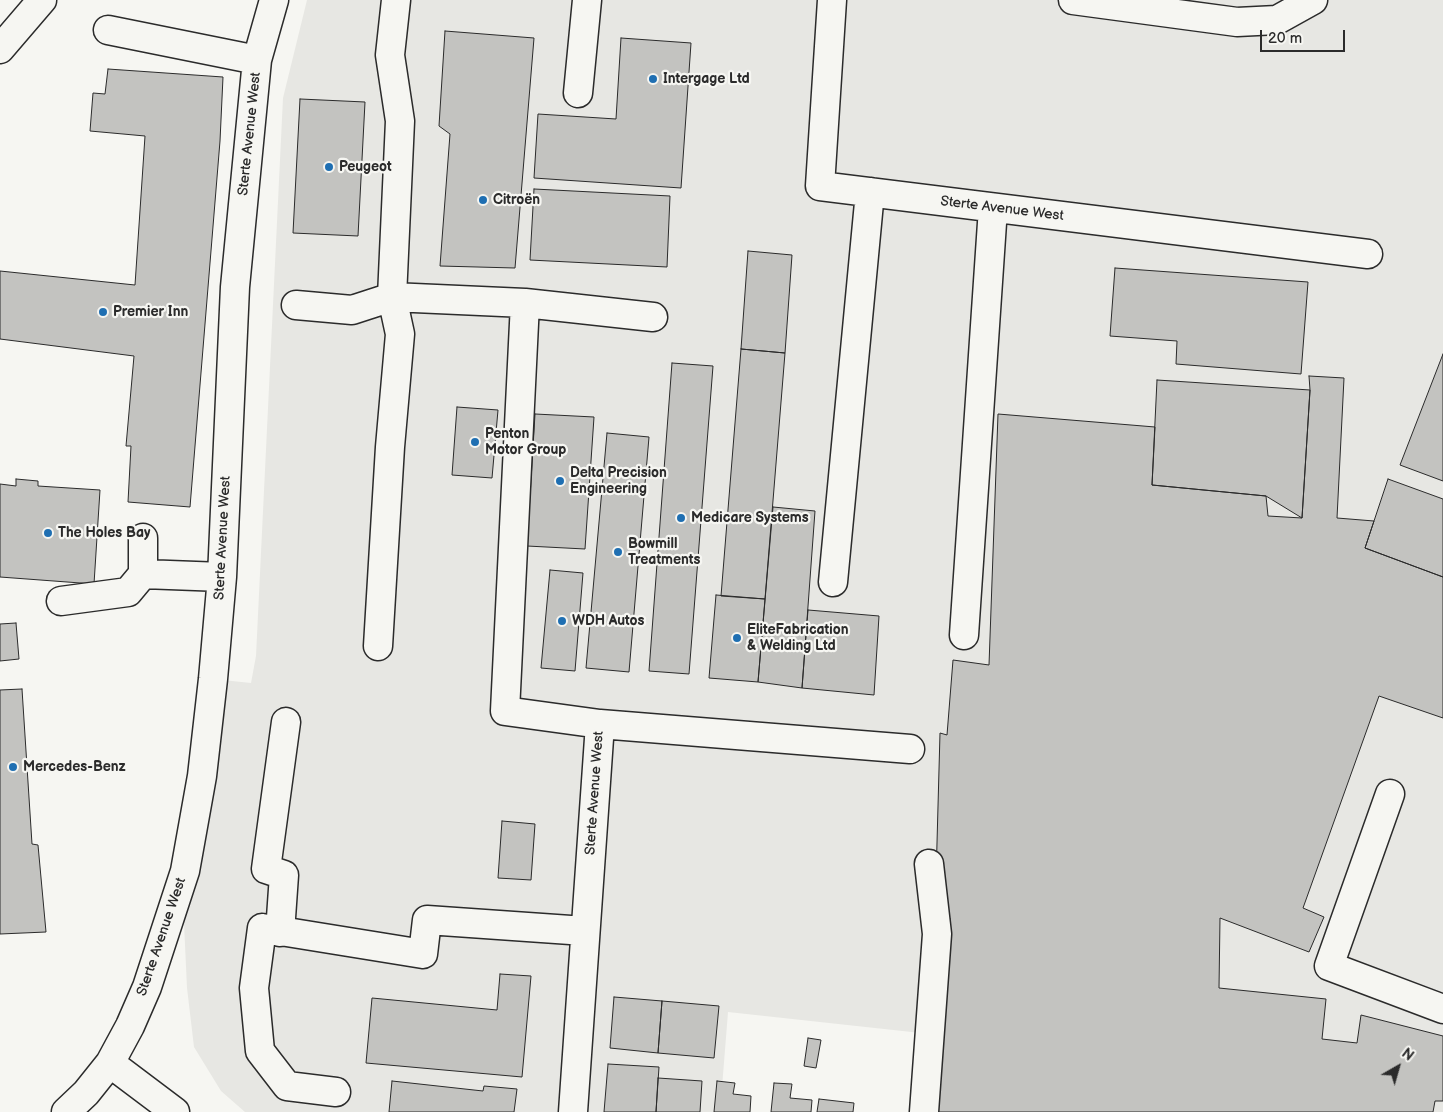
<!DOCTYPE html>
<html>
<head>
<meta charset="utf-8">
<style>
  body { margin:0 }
  #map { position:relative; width:1443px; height:1112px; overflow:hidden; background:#f6f6f2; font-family:"Balsamiq Sans",sans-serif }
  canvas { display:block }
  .north { position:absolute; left:1373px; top:1042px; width:50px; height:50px; -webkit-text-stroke:4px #f6f6f2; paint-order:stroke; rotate:38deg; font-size:14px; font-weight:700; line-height:20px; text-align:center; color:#2b2b2b }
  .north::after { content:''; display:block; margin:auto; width:18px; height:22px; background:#2b2b2b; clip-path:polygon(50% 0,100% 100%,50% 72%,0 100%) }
  .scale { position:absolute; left:1260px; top:30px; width:85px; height:22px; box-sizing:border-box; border:2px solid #2b2b2b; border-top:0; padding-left:6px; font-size:15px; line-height:18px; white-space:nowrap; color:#2b2b2b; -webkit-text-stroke:4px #f6f6f2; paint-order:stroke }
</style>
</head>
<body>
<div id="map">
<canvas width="1443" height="1112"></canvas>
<div class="north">N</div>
<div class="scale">20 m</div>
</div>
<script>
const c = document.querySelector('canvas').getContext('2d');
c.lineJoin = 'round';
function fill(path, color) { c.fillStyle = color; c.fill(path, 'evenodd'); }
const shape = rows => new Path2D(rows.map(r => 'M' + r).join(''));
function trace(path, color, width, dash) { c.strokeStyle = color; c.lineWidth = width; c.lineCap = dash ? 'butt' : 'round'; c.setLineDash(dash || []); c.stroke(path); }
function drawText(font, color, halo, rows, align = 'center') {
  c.font = font + ' "Balsamiq Sans",sans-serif'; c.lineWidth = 4.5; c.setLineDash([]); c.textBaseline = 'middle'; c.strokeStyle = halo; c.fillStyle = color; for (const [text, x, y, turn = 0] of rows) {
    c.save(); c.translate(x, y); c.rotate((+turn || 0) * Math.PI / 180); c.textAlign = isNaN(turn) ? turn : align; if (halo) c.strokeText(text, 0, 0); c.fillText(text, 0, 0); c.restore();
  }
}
const built = shape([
  [307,0,1443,0,1443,1112,924,1112,930,1034,728,1012,720,1112,245,1112,221,1091,194,1047,187,988,182,880,213,679,251,683,256,656,283,98]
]);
const building = shape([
  [445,31,534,38,515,268,440,266,450,134,439,126,445,31],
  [621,38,691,43,681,188,534,178,538,114,616,119,621,38],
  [108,69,223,77,220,141,190,507,128,502,131,446,126,446,134,356,0,339,0,271,135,285,145,136,90,131,93,93,105,94,108,69],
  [300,99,365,102,358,236,293,233,300,99],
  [534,189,670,196,667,267,530,260,534,189],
  [748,251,792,255,785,353,741,349,748,251],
  [1115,268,1308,282,1301,374,1176,364,1177,341,1110,336,1115,268],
  [741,349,785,353,765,599,721,596,741,349],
  [1443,354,1443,481,1400,465,1443,354],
  [672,363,713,366,689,674,649,671,672,363],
  [1309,376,1344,378,1337,518,1374,521,1365,548,1443,577,1443,718,1379,696,1303,908,1324,917,1309,952,1220,918,1219,988,1326,999,1322,1039,1357,1043,1361,1015,1443,1036,1443,1101,1435,1101,1433,1112,932,1112,950,918,935,916,940,733,947,735,953,660,989,665,998,414,1155,427,1152,485,1266,496,1302,518,1310,390,1309,376],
  [1157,380,1310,390,1302,518,1268,516,1266,496,1152,485,1157,380],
  [457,407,498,410,492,478,452,475,457,407],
  [535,414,594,417,585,549,527,546,535,414],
  [607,433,649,437,629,672,586,668,607,433],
  [16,479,38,481,38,486,100,490,94,584,0,577,0,484,16,486,16,479],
  [1388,479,1443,499,1443,577,1365,548,1388,479],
  [773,507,815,511,802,688,758,682,773,507],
  [550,570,583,573,575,671,541,668,550,570],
  [716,595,765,599,758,682,709,678,716,595],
  [808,610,879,616,874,695,802,688,808,610],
  [16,623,19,659,0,661,0,624,16,623],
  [22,689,32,844,38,845,46,932,0,934,0,690,22,689],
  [502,821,535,824,531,880,498,878,502,821],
  [500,974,531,976,522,1077,366,1063,372,998,497,1010,500,974],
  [614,997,662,1001,658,1053,610,1048,614,997],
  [662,1001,719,1006,714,1058,658,1053,662,1001],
  [808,1038,821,1040,816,1068,804,1066,808,1038],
  [608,1064,659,1067,656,1112,604,1112,608,1064],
  [658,1078,702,1081,700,1112,656,1112,658,1078],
  [392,1081,483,1091,484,1086,517,1089,514,1112,389,1112,392,1081],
  [717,1081,735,1083,733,1094,751,1096,750,1112,714,1112,717,1081],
  [774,1083,792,1084,790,1098,812,1100,811,1112,771,1112,774,1083],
  [819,1099,854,1103,853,1112,817,1112,819,1099]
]);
const minor = shape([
  [832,0,820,186,1368,254],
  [1073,0,1237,22,1277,20,1313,0],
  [108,30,257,60],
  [578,93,587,0],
  [525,303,653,317],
  [296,305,352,310,392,297,525,303,505,711,600,724],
  [143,574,143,538],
  [833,582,870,192],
  [61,601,128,592,143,574,222,577],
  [964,635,993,208],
  [378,646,390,447,400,334,392,297,400,121,390,55,396,0],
  [1390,794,1329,966,1443,1009],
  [280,932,284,875,266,869,286,722],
  [110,1063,175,1112],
  [336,1092,287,1086,260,1051,254,988,262,928,423,954,427,920,585,931],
  [66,1112,86,1093,110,1063,130,1026,147,987,185,871,202,776,213,679,222,577,235,287,257,60,274,0],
  [573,1112,600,724,910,749],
  [924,1112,937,934,929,864]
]);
const highway = shape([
  [0,49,42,0]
]);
const markers = [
  [653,79,5,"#1f6fb2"],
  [329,167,5,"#1f6fb2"],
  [483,200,5,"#1f6fb2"],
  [103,312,5,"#1f6fb2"],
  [475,442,5,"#1f6fb2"],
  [560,481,5,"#1f6fb2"],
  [681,518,5,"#1f6fb2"],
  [48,533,5,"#1f6fb2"],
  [618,552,5,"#1f6fb2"],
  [562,621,5,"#1f6fb2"],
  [737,638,5,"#1f6fb2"],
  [13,767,5,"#1f6fb2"]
];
const poiNames = [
  ["Intergage Ltd",663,79],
  ["Peugeot",339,167],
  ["Citroën",493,200],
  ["Premier Inn",113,312],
  ["Penton",485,434],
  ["Motor Group",485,450],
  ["Delta Precision",570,473],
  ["Engineering",570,489],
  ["Medicare Systems",691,518],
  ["The Holes Bay",58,533],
  ["Bowmill",628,544],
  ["Treatments",628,560],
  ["WDH Autos",572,621],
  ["EliteFabrication",747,630],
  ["& Welding Ltd",747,646],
  ["Mercedes-Benz",23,767]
];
const streetNames = [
  ["Sterte Avenue West",250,134,-84],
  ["Sterte Avenue West",1002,209,7],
  ["Sterte Avenue West",223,538,-87],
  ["Sterte Avenue West",595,793,-86],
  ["Sterte Avenue West",162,937,-71]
];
fill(built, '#e7e7e3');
fill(building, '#c3c3c0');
trace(building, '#2b2b2b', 1);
trace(minor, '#2b2b2b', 31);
trace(highway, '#2b2b2b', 31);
trace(minor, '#f6f6f2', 28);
trace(highway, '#f6f6f2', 28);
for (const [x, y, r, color] of markers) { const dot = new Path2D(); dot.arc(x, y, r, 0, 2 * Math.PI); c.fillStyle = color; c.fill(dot); trace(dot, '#f6f6f2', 2); }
drawText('bold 14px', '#2b2b2b', '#f6f6f2', poiNames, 'left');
drawText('14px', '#2b2b2b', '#f6f6f2', streetNames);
</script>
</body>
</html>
